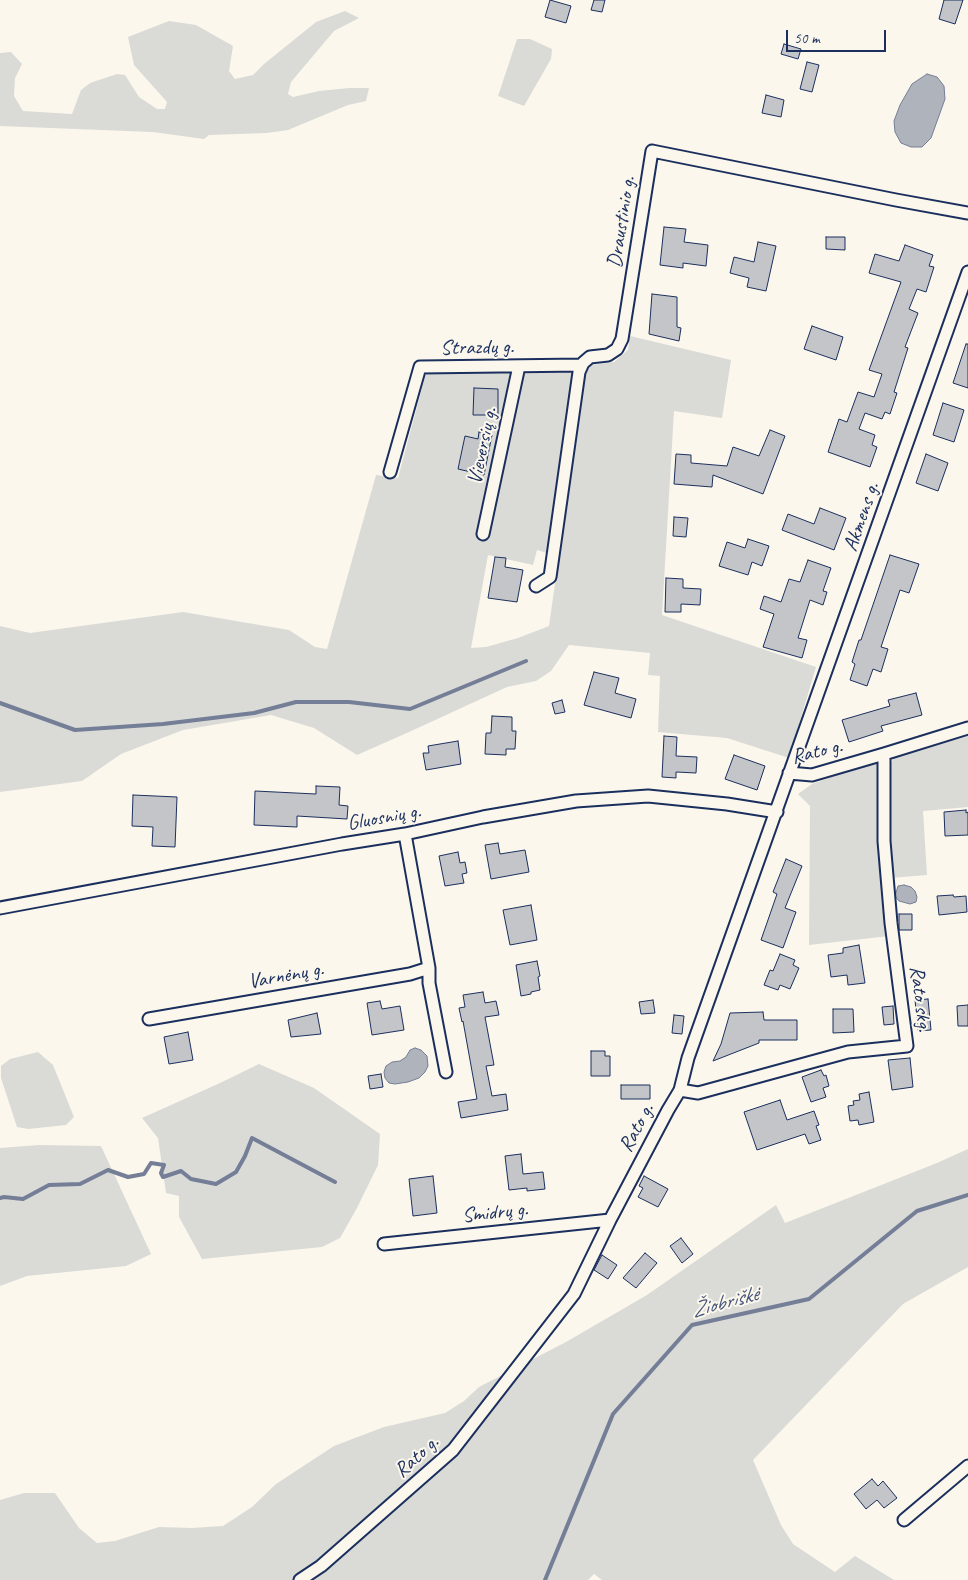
<!DOCTYPE html>
<html>
<head>
<meta charset="utf-8">
<style>
  body { margin:0 }
  #map { position:relative; width:968px; height:1580px; overflow:hidden; background:#fbf7ec; font-family:Caveat,sans-serif }
  canvas { display:block }
  .scale { position:absolute; left:786px; top:30px; width:100px; height:22px; box-sizing:border-box; border:2px solid #1b2f5e; border-top:0; padding-left:6px; font-size:15px; line-height:18px; white-space:nowrap; color:#1b2f5e; -webkit-text-stroke:4px #fbf7ec; paint-order:stroke }
</style>
</head>
<body>
<div id="map">
<canvas width="968" height="1580"></canvas>
<div class="scale">50 m</div>
</div>
<script>
const c = document.querySelector('canvas').getContext('2d');
c.lineJoin = 'round';
function fill(path, color) { c.fillStyle = color; c.fill(path, 'evenodd'); }
const shape = rows => new Path2D(rows.map(r => 'M' + r).join(''));
function trace(path, color, width, dash) { c.strokeStyle = color; c.lineWidth = width; c.lineCap = dash ? 'butt' : 'round'; c.setLineDash(dash || []); c.stroke(path); }
function drawText(font, color, halo, rows, align = 'center') {
  c.font = font + ' Caveat,sans-serif'; c.lineWidth = 4; c.setLineDash([]); c.textBaseline = 'middle'; c.strokeStyle = halo; c.fillStyle = color; for (const [text, x, y, turn = 0] of rows) {
    c.save(); c.translate(x, y); c.rotate((+turn || 0) * Math.PI / 180); c.textAlign = isNaN(turn) ? turn : align; if (halo) c.strokeText(text, 0, 0); c.fillText(text, 0, 0); c.restore();
  }
}
const green = shape([
  [345,11,359,18,334,31,291,82,288,94,293,97,319,91,349,88,369,88,366,101,348,105,288,130,267,133,209,135,204,139,153,132,0,126,0,53,11,52,22,64,15,78,14,96,23,111,72,114,81,90,90,83,117,74,125,75,139,97,157,109,165,109,167,102,134,65,128,37,169,21,196,25,233,46,229,71,235,79,253,75,264,64,316,22],
  [517,39,530,39,552,49,551,59,524,106,498,96],
  [630,336,731,360,722,418,674,411,662,615,816,667,789,758,727,738,658,732,660,676,648,675,650,653,569,645,551,671,536,681,507,687,409,732,357,755,314,728,271,715,183,730,121,754,82,781,0,792,0,626,30,633,183,612,289,630,315,647,327,649,376,475,398,478,426,373,574,369,550,554,537,550,533,565,488,555,471,648,486,647,518,638,549,626,585,372,592,365,614,362,628,350],
  [968,735,968,807,923,811,927,875,890,878,888,772,890,764,895,756],
  [871,763,875,763,878,767,881,878,889,936,809,945,810,806,798,794,812,784],
  [38,1052,53,1065,74,1117,66,1125,28,1129,17,1127,1,1078,1,1066,10,1059],
  [259,1064,314,1088,380,1134,378,1165,357,1208,340,1238,322,1247,202,1259,179,1217,179,1196,166,1193,158,1138,142,1118,220,1083],
  [39,1145,101,1146,151,1254,126,1266,27,1276,0,1286,0,1148],
  [968,1149,968,1267,903,1304,753,1460,781,1525,793,1544,835,1572,855,1556,894,1580,602,1580,594,1574,588,1580,0,1580,0,1500,24,1493,55,1493,79,1528,97,1543,115,1541,159,1527,192,1528,223,1526,252,1507,276,1484,334,1446,384,1427,445,1413,464,1401,479,1387,566,1342,647,1295,776,1205,785,1223,937,1163]
]);
const water = shape([
  [927,74,937,77,944,86,945,99,931,138,922,147,911,147,901,143,895,132,894,121,900,105,912,84,927,74],
  [904,885,911,887,915,891,917,897,916,902,910,904,899,901,895,896,898,886,904,885],
  [415,1048,421,1050,427,1056,428,1066,425,1072,419,1078,408,1082,395,1084,389,1083,385,1078,384,1072,386,1066,392,1062,400,1061,406,1057,410,1050,415,1048]
]);
const stream = shape([
  [0,703,75,730,163,724,254,713,296,702,349,702,410,709,526,661],
  [0,1198,4,1197,23,1199,49,1185,80,1184,108,1170,128,1177,144,1174,151,1163,164,1165,161,1173,163,1177,181,1171,191,1179,216,1184,236,1172,245,1156,252,1138,335,1182],
  [545,1580,613,1414,692,1325,809,1299,917,1211,968,1195]
]);
const building = shape([
  [550,0,571,6,566,23,545,17,550,0],
  [594,0,605,0,602,12,591,10,594,0],
  [944,0,963,0,955,24,939,19,944,0],
  [784,44,801,49,798,59,781,54,784,44],
  [807,62,819,65,812,92,800,89,807,62],
  [766,95,784,100,781,117,762,113,766,95],
  [664,227,686,229,684,242,708,245,706,266,683,263,683,268,660,265,664,227],
  [826,237,845,237,845,250,826,249,826,237],
  [758,242,776,246,766,291,747,287,749,278,730,273,734,257,754,262,758,242],
  [905,245,933,255,929,266,934,267,926,292,917,289,909,309,918,313,905,347,908,348,894,392,897,393,890,414,885,412,882,419,865,413,859,429,875,435,872,445,877,447,870,467,828,452,839,419,847,422,858,392,874,397,882,374,869,370,901,282,869,273,875,254,899,261,905,245],
  [652,294,677,297,677,327,681,328,679,341,649,334,652,294],
  [812,326,843,337,836,360,804,349,812,326],
  [966,344,968,344,968,388,953,383,966,344],
  [474,388,498,389,498,415,473,415,474,388],
  [943,403,964,410,954,442,933,435,943,403],
  [770,430,785,436,763,494,713,475,712,487,674,484,676,454,691,455,691,463,727,466,733,447,759,456,770,430],
  [479,432,492,435,484,475,458,469,465,436,478,439,479,432],
  [926,454,948,463,938,491,916,483,926,454],
  [820,508,846,518,834,550,782,530,788,514,814,524,820,508],
  [674,517,688,518,686,537,673,536,674,517],
  [748,539,769,546,762,566,752,562,748,575,719,566,727,542,745,548,748,539],
  [890,555,919,564,909,593,900,590,881,647,888,649,881,672,873,669,867,686,850,680,855,664,852,662,859,640,861,640,890,555],
  [495,557,506,558,505,567,523,570,517,602,488,598,495,557],
  [808,560,831,568,823,591,827,592,823,605,810,600,798,638,807,640,802,658,763,647,774,614,760,609,764,596,781,602,789,579,800,582,808,560],
  [666,578,683,579,683,588,701,589,700,605,681,604,681,612,665,612,666,578],
  [594,672,619,678,615,693,636,699,631,718,584,705,594,672],
  [916,693,922,715,881,726,883,731,849,742,842,720,890,706,888,700,916,693],
  [562,700,565,712,555,714,552,703,562,700],
  [492,716,512,717,512,731,516,731,515,749,506,749,506,755,485,754,486,733,491,733,492,716],
  [664,736,677,737,676,756,697,757,696,773,676,772,676,778,662,777,664,736],
  [458,741,461,764,426,770,423,753,429,753,428,746,458,741],
  [734,755,765,766,757,790,725,779,734,755],
  [316,786,340,787,339,805,348,806,347,819,297,816,297,827,254,825,255,791,316,794,316,786],
  [133,795,177,797,175,847,152,846,153,827,132,826,133,795],
  [966,810,966,813,968,812,968,835,945,836,944,812,966,810],
  [498,843,500,854,525,850,529,872,491,879,485,845,498,843],
  [458,852,460,863,465,862,467,873,462,874,464,883,445,886,439,856,458,852],
  [786,859,802,866,785,908,796,912,783,948,761,940,777,894,773,892,786,859],
  [953,895,954,897,966,896,967,912,939,915,937,896,953,895],
  [531,905,537,940,510,945,503,910,531,905],
  [899,914,912,914,912,930,899,930,899,914],
  [859,945,865,983,848,985,847,975,831,977,828,955,843,953,843,948,859,945],
  [780,954,795,960,793,965,799,968,790,989,780,985,778,990,764,985,770,970,773,971,780,954],
  [537,961,540,976,538,977,540,990,531,992,531,994,521,996,516,965,537,961],
  [483,992,485,1003,496,1001,499,1015,485,1017,494,1065,486,1066,492,1096,506,1094,508,1110,461,1118,458,1102,477,1099,463,1021,462,1022,459,1008,465,1007,463,995,483,992],
  [928,999,931,1030,918,1031,915,1000,928,999],
  [653,1000,655,1013,641,1014,639,1002,653,1000],
  [380,1001,382,1009,400,1006,404,1030,372,1035,367,1003,380,1001],
  [968,1005,968,1026,958,1026,957,1006,968,1005],
  [893,1006,894,1024,884,1025,882,1007,893,1006],
  [833,1009,853,1009,854,1032,833,1033,833,1009],
  [763,1012,764,1020,797,1020,797,1040,759,1040,759,1043,713,1061,721,1044,730,1013,763,1012],
  [317,1013,321,1034,291,1037,288,1020,317,1013],
  [674,1015,684,1016,682,1034,672,1033,674,1015],
  [188,1032,193,1060,169,1064,164,1037,188,1032],
  [591,1051,605,1051,605,1056,610,1056,610,1076,591,1076,591,1051],
  [910,1058,913,1087,892,1090,888,1060,910,1058],
  [821,1070,824,1076,826,1075,829,1086,823,1088,826,1097,811,1102,802,1077,821,1070],
  [381,1074,383,1087,370,1089,368,1076,381,1074],
  [621,1085,650,1085,650,1099,621,1099,621,1085],
  [869,1092,874,1122,859,1125,858,1120,850,1121,848,1106,854,1105,853,1101,860,1100,859,1094,869,1092],
  [780,1100,787,1120,814,1111,819,1125,816,1126,821,1140,809,1144,805,1134,757,1150,744,1112,780,1100],
  [521,1154,523,1174,543,1172,545,1189,527,1191,527,1188,509,1190,505,1156,521,1154],
  [433,1176,437,1213,413,1216,409,1179,433,1176],
  [644,1176,668,1189,658,1207,638,1197,643,1188,639,1186,644,1176],
  [681,1238,693,1254,682,1263,670,1246,681,1238],
  [645,1253,657,1263,636,1288,623,1278,645,1253],
  [602,1255,617,1265,608,1279,594,1270,602,1255],
  [872,1479,878,1486,883,1481,897,1498,884,1508,877,1500,866,1509,854,1494,872,1479]
]);
const minor = shape([
  [390,472,420,367,582,365],
  [483,534,519,366],
  [536,586,550,577,579,372,583,363,590,357,608,355,617,349,622,339,652,151,896,200,968,213],
  [789,773,812,775,884,754,968,728],
  [405,834,429,968,429,983,446,1072],
  [0,908,342,844,405,834,483,817,576,801,648,796,727,804,777,812],
  [149,1019,410,974,429,968],
  [680,1090,698,1093,848,1052,907,1046,891,923,884,841,884,754],
  [384,1244,610,1220],
  [904,1520,968,1466],
  [300,1580,321,1566,453,1450,574,1294,610,1220,668,1110,680,1090,688,1058,968,272]
]);
const streetNames = [
  ["Draustinio g.",622,222,-81],
  ["Strazdų g.",477,348,-1],
  ["Vieversių g.",483,446,-78],
  ["Akmens g.",862,517,-71],
  ["Rato g.",817,752,-13],
  ["Gluosnių g.",384,818,-10],
  ["Varnėnų g.",286,976,-10],
  ["Rato skg.",920,999,83],
  ["Rato g.",637,1128,-62],
  ["Smidrų g.",495,1213,-6],
  ["Rato g.",417,1457,-42]
];
const waterNames = [
  ["Žiobriškė",725,1303,-15]
];
fill(green, '#dadad7');
fill(water, '#afb3bb');
trace(water, '#747e96', 1);
trace(stream, '#747e96', 4);
fill(building, '#c3c5c9');
trace(building, '#1b2f5e', 1);
trace(minor, '#1b2f5e', 15);
trace(minor, '#fbf7ec', 11);
drawText('21px', '#1b2f5e', '#fbf7ec', streetNames);
drawText('italic 22px', '#47577a', '#fbf7ec', waterNames);
</script>
</body>
</html>
